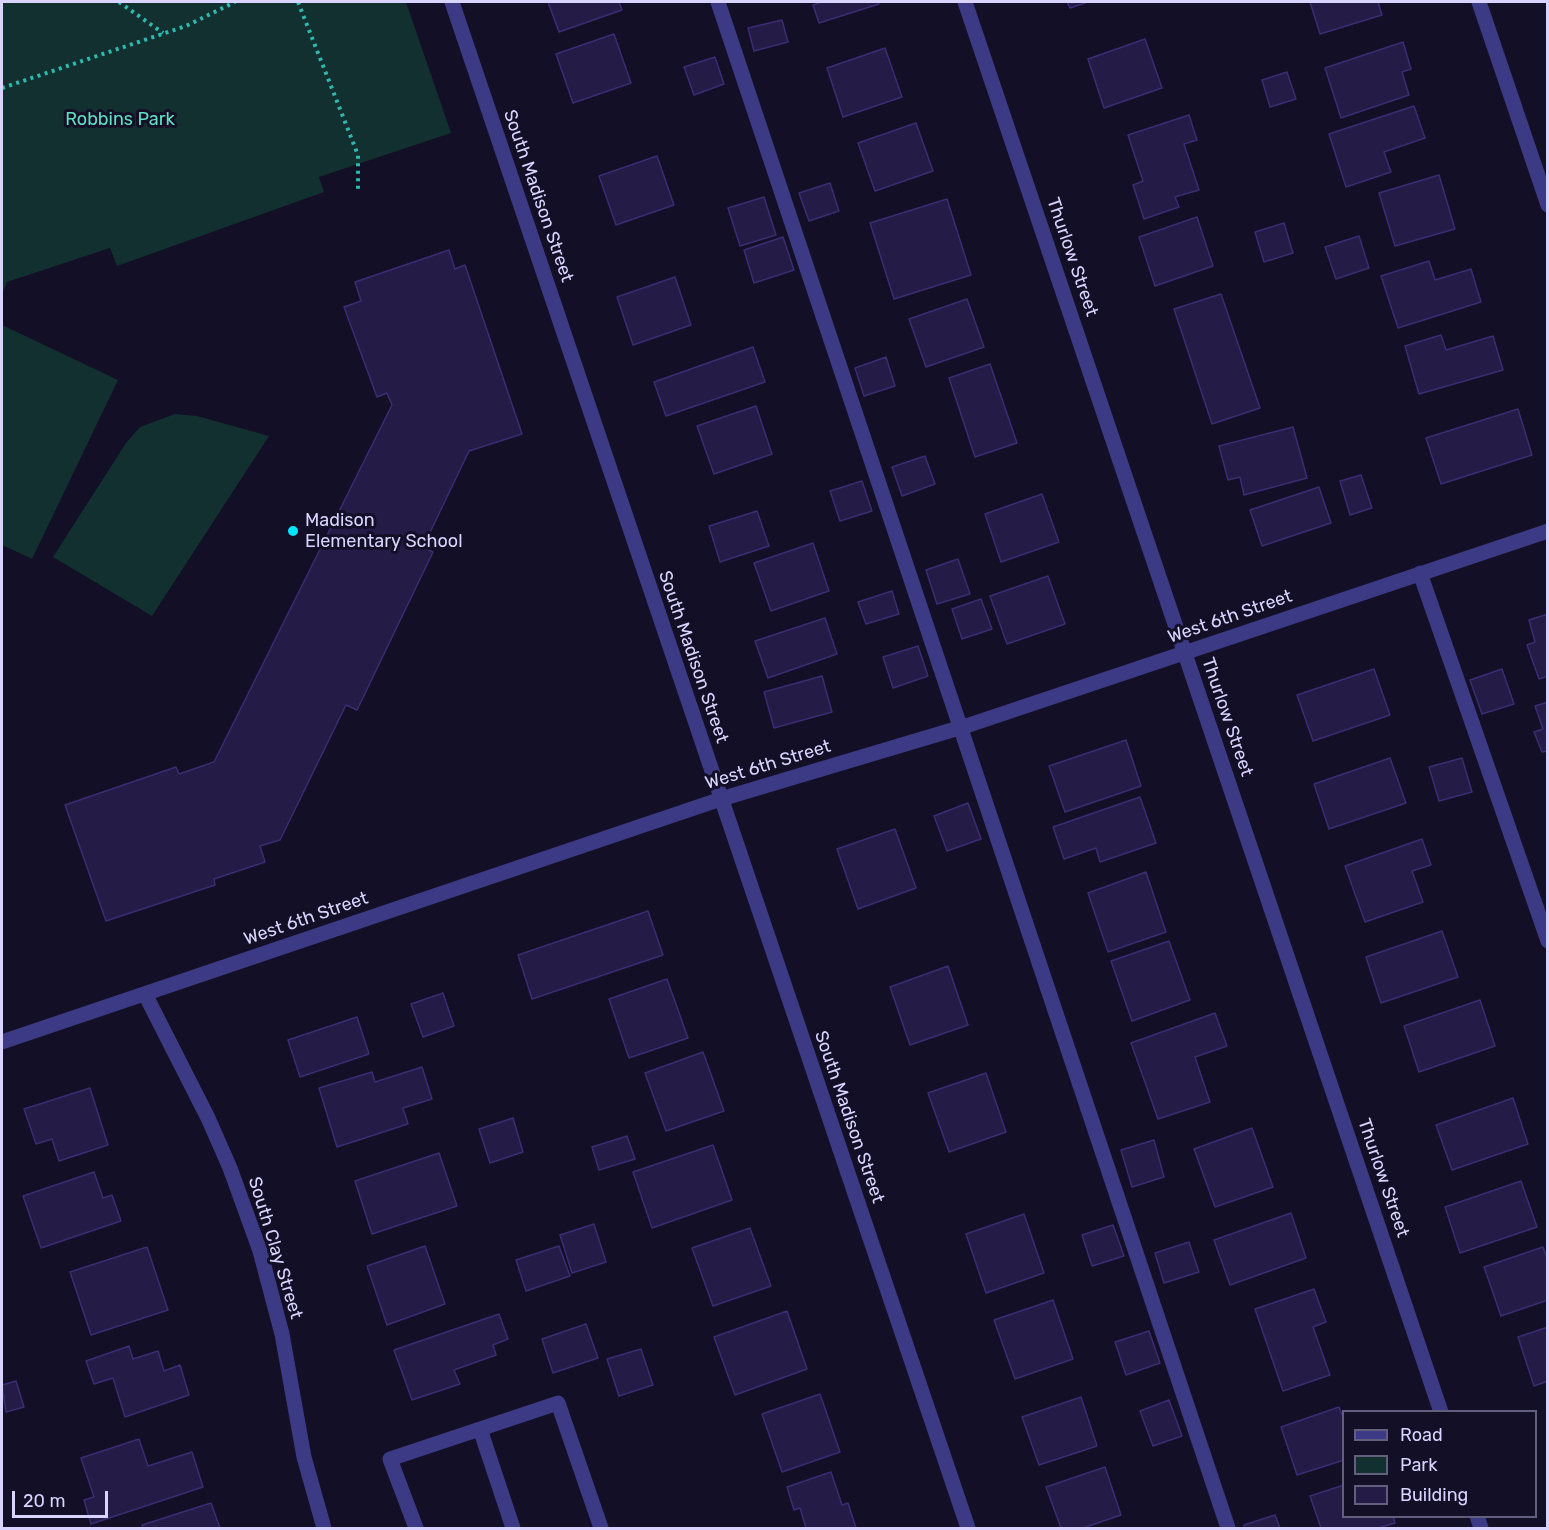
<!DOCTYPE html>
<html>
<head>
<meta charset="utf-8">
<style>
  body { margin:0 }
  #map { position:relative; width:1549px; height:1530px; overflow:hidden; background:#130f26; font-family:Rubik,sans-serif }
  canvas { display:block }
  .frame { position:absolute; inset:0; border:3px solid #d9d4ff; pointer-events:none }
  .legend { position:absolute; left:1342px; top:1410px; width:195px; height:108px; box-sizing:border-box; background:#130f26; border:2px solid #625e7d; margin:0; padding:8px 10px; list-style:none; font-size:18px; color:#d9d4ff }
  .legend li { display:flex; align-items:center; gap:12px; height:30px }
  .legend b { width:30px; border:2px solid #625e7d }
  .scale { position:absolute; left:12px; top:1491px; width:96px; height:27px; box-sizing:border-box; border:3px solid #d9d4ff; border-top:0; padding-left:8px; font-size:18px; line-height:21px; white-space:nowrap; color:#d9d4ff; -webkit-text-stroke:4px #130f26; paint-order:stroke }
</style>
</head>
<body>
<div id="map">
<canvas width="1549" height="1530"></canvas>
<div class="frame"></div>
<ul class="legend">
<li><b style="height:8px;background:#3d3a85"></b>Road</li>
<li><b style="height:16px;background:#12302f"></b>Park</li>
<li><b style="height:16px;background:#241b47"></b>Building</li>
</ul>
<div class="scale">20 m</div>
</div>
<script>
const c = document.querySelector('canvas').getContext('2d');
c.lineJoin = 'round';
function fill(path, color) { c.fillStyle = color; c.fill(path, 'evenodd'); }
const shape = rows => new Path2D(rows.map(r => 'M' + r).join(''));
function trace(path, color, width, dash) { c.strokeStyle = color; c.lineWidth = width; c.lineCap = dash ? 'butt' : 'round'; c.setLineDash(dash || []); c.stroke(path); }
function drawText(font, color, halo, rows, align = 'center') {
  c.font = font + ' Rubik,sans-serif'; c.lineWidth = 6; c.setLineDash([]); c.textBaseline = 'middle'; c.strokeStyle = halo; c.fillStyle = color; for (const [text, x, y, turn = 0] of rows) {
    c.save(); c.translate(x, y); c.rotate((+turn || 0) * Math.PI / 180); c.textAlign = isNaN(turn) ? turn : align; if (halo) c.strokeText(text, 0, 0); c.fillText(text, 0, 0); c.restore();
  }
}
const green = shape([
  [2,2,406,2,451,133,319,177,324,192,117,266,110,248,7,282,2,294],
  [2,325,118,380,32,559,2,545],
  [175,414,197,416,269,436,152,616,53,557,126,443,140,427]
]);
const building = shape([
  [548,2,619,2,622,10,559,32,548,2],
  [822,2,878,2,879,4,819,23,813,5,822,2],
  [1067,2,1088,2,1070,8,1067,2],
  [1310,2,1378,2,1382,15,1320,34,1310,2],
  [782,20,788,42,754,51,748,28,782,20],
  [614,34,631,83,573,103,556,54,614,34],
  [1145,39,1162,88,1104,108,1088,59,1145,39],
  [1403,42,1411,69,1402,72,1409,95,1341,118,1325,68,1403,42],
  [885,48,902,97,843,117,827,68,885,48],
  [715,57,724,84,694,95,684,67,715,57],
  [1287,72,1296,99,1270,107,1262,80,1287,72],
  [1414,106,1425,138,1384,152,1391,172,1346,187,1329,134,1414,106],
  [1189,115,1197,140,1184,144,1199,190,1175,197,1179,207,1144,219,1133,185,1143,181,1128,135,1189,115],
  [916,123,933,171,875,191,858,143,916,123],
  [657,156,674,205,616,225,599,176,657,156],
  [1439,175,1455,229,1395,246,1379,193,1439,175],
  [830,183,839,211,809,221,799,193,830,183],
  [764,197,776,235,740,246,728,208,764,197],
  [947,199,971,275,894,299,870,223,947,199],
  [1197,217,1213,266,1155,286,1139,237,1197,217],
  [1284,223,1293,253,1264,262,1255,232,1284,223],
  [1359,236,1369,268,1336,279,1325,247,1359,236],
  [783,237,794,270,754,283,744,250,783,237],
  [449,250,455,269,465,265,522,434,469,451,423,547,433,552,357,710,346,705,280,840,260,846,265,862,214,879,215,885,106,921,65,805,176,767,179,774,214,762,392,405,387,393,377,397,344,307,361,301,355,282,449,250],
  [1429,261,1435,280,1471,269,1481,302,1398,328,1381,276,1429,261],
  [675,277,691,325,633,345,617,297,675,277],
  [1221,294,1260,408,1212,424,1174,309,1221,294],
  [967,299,984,347,926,367,909,319,967,299],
  [1441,335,1446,350,1493,336,1503,370,1419,394,1405,346,1441,335],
  [753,347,765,382,666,416,654,382,753,347],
  [886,357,895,386,864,396,855,368,886,357],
  [990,364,1017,443,975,457,949,378,990,364],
  [756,406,772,454,714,474,697,426,756,406],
  [1518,409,1532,455,1441,484,1426,438,1518,409],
  [1293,427,1307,478,1244,495,1240,477,1228,480,1219,446,1293,427],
  [925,456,935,484,902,496,892,467,925,456],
  [1361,475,1372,508,1350,515,1340,481,1361,475],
  [862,481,872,511,840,521,830,491,862,481],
  [1319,487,1331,523,1262,546,1250,510,1319,487],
  [1042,494,1059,542,1001,562,985,514,1042,494],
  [757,511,769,546,720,562,709,526,757,511],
  [813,543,829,591,771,611,754,563,813,543],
  [958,559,970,594,937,604,926,570,958,559],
  [1048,576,1065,624,1007,644,990,596,1048,576],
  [892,591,899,614,866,624,858,602,892,591],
  [981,599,992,629,962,639,952,609,981,599],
  [1548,614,1548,676,1539,679,1527,645,1535,642,1529,620,1548,614],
  [825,618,837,654,768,678,755,641,825,618],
  [918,646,928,676,893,688,883,657,918,646],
  [1374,669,1390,715,1313,741,1297,695,1374,669],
  [1502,669,1514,704,1482,714,1470,680,1502,669],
  [822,676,832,712,774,728,764,692,822,676],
  [1548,702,1548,751,1542,752,1534,732,1543,729,1535,706,1548,702],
  [1126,740,1141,786,1065,812,1049,766,1126,740],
  [1390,758,1406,803,1329,829,1314,784,1390,758],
  [1462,758,1472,792,1439,801,1429,767,1462,758],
  [1140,797,1156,843,1100,862,1096,848,1064,859,1053,827,1140,797],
  [968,803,981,839,947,851,934,816,968,803],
  [895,829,916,888,858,909,837,849,895,829],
  [1422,839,1431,865,1412,871,1423,902,1365,922,1345,866,1422,839],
  [1146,872,1166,932,1108,952,1088,893,1146,872],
  [648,911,663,955,532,999,518,955,648,911],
  [1442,931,1458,977,1381,1003,1366,957,1442,931],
  [1169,941,1190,1000,1132,1021,1111,961,1169,941],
  [948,966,968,1025,910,1045,890,987,948,966],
  [667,979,688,1038,629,1058,609,999,667,979],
  [443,993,454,1026,423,1037,411,1004,443,993],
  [1480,1000,1495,1046,1419,1072,1404,1026,1480,1000],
  [1215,1013,1227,1046,1195,1057,1210,1102,1158,1119,1131,1043,1215,1013],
  [357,1017,369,1054,300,1077,288,1040,357,1017],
  [703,1052,724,1111,666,1131,645,1073,703,1052],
  [422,1067,432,1099,403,1108,408,1124,337,1147,319,1088,372,1072,375,1082,422,1067],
  [986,1073,1006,1132,949,1152,928,1093,986,1073],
  [90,1088,108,1145,59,1161,52,1139,36,1144,24,1109,90,1088],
  [1513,1098,1528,1144,1452,1170,1436,1125,1513,1098],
  [513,1118,523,1152,490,1163,479,1129,513,1118],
  [1252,1128,1273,1187,1215,1207,1194,1149,1252,1128],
  [627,1136,635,1159,599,1170,592,1147,627,1136],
  [1154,1140,1164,1177,1132,1187,1121,1150,1154,1140],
  [713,1145,732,1200,652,1228,633,1172,713,1145],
  [439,1153,457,1206,372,1234,355,1181,439,1153],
  [94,1172,103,1198,112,1195,121,1221,41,1248,23,1196,94,1172],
  [1521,1181,1537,1227,1460,1253,1445,1207,1521,1181],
  [1291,1213,1306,1258,1230,1285,1214,1240,1291,1213],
  [1024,1214,1044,1273,986,1293,966,1234,1024,1214],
  [594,1224,606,1262,572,1273,560,1235,594,1224],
  [1113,1225,1124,1256,1092,1266,1082,1235,1113,1225],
  [750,1228,771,1286,713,1306,692,1248,750,1228],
  [1189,1242,1199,1272,1164,1283,1155,1253,1189,1242],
  [425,1246,445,1304,387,1325,367,1266,425,1246],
  [559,1246,570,1276,526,1291,516,1260,559,1246],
  [147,1247,168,1310,91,1335,70,1272,147,1247],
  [1543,1247,1548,1261,1548,1300,1501,1316,1484,1267,1543,1247],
  [1314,1289,1326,1322,1313,1327,1330,1375,1283,1391,1255,1309,1314,1289],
  [1053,1300,1073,1359,1015,1379,994,1320,1053,1300],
  [787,1311,807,1369,735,1395,714,1337,787,1311],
  [499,1314,508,1339,493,1345,496,1355,454,1370,460,1384,412,1400,394,1350,499,1314],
  [586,1324,598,1358,553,1373,542,1339,586,1324],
  [1548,1327,1548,1381,1534,1386,1518,1337,1548,1327],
  [1149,1331,1160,1363,1126,1375,1115,1342,1149,1331],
  [129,1346,133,1359,158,1351,164,1371,180,1365,189,1395,125,1417,113,1378,94,1384,86,1361,129,1346],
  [641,1349,653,1385,619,1396,607,1359,641,1349],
  [16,1381,24,1407,6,1412,2,1385,16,1381],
  [820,1394,840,1452,782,1472,762,1414,820,1394],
  [1081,1397,1097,1446,1039,1465,1022,1417,1081,1397],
  [1169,1400,1182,1436,1153,1446,1140,1411,1169,1400],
  [1339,1407,1344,1420,1344,1460,1297,1475,1281,1427,1339,1407],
  [139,1439,148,1466,192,1452,203,1487,91,1524,84,1500,94,1497,81,1458,139,1439],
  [1105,1467,1121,1515,1083,1528,1061,1528,1046,1487,1105,1467],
  [831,1472,842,1505,848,1503,856,1528,806,1528,800,1508,794,1510,787,1487,831,1472],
  [1344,1485,1344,1516,1393,1516,1395,1523,1378,1528,1321,1528,1310,1496,1344,1485],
  [211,1503,220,1528,143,1528,142,1525,211,1503],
  [1275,1515,1280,1528,1245,1528,1244,1525,1275,1515]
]);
const path = shape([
  [119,2,163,33],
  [298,2,358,155,358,191],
  [2,88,186,26,235,2]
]);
const minor = shape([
  [452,2,968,1528],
  [718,2,1228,1528],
  [965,2,1441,1412],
  [1479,2,1548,205],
  [1420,573,1548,941],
  [145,994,208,1118,230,1168,260,1251,282,1334,304,1457,324,1528],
  [2,1042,721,799,969,725,1548,531],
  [1477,1516,1481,1528],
  [416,1528,390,1459,480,1429],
  [513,1528,480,1429,558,1403,601,1528]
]);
const markers = [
  [293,531,6,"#00e5ff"]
];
const parkNames = [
  ["Robbins Park",120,120]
];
const streetNames = [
  ["South Madison Street",538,196,71],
  ["Thurlow Street",1072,257,71],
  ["West 6th Street",1230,617,-19],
  ["South Madison Street",693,657,71],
  ["Thurlow Street",1227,717,71],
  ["West 6th Street",768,765,-17],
  ["West 6th Street",306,919,-19],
  ["South Madison Street",849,1117,71],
  ["Thurlow Street",1383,1178,71],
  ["South Clay Street",275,1248,73]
];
const poiNames = [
  ["Madison",305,521],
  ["Elementary School",305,542]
];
fill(green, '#12302f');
fill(building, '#241b47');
trace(building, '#3b2d73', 1.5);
trace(path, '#2fb8b0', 4, [3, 4.5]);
trace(minor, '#3d3a85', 15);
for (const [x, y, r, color] of markers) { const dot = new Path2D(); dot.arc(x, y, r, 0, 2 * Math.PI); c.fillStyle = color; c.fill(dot); trace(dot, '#130f26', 2); }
drawText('18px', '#5fe0c0', '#130f26', parkNames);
drawText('18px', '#d9d4ff', '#130f26', streetNames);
drawText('18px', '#d9d4ff', '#130f26', poiNames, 'left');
</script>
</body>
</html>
